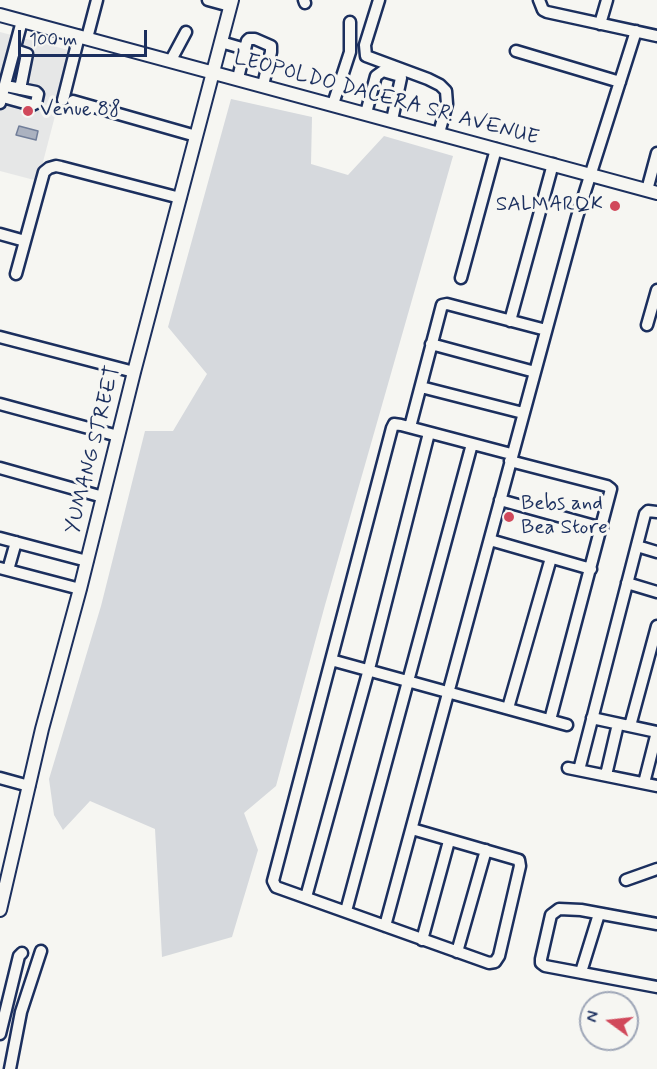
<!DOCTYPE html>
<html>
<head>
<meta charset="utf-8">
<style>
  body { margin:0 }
  #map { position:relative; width:657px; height:1069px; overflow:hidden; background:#f6f6f2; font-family:Mynerve,sans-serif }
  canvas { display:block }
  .north { position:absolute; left:579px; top:991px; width:60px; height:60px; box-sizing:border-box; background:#f6f6f2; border:2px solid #9ea6b7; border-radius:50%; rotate:285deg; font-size:16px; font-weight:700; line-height:24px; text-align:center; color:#1b2f5e }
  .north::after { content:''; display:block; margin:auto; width:21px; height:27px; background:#d1495b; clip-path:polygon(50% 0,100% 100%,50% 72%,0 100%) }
  .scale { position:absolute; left:18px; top:30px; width:129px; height:27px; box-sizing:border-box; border:3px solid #1b2f5e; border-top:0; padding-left:8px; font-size:18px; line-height:21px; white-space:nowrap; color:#1b2f5e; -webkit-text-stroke:4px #f6f6f2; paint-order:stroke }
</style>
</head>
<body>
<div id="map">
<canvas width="657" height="1069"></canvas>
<div class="north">N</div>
<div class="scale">100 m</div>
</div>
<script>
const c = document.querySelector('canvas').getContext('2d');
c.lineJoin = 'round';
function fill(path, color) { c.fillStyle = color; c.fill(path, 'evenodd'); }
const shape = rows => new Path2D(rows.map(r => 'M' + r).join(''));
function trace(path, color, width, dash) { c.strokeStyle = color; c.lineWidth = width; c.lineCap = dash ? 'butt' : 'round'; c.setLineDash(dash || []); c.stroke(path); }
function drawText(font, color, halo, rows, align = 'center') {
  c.font = font + ' Mynerve,sans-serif'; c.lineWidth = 6; c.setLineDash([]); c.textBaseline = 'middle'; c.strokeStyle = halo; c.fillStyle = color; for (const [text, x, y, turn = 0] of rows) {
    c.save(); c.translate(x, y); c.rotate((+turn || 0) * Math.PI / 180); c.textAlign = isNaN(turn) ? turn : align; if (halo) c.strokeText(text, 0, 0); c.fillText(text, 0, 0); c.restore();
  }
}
const built = shape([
  [0,32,72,51,38,181,0,171]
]);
const green = shape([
  [231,99,312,117,311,164,348,175,384,136,453,156,325,605,276,786,244,813,258,850,232,937,162,957,155,829,90,801,63,830,54,815,49,779,101,606,145,431,173,431,207,374,168,327]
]);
const water = shape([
  [19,126,38,131,36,140,16,135,19,126]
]);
const minor = shape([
  [208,0,230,6],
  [304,0,305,3],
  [379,0,365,45,366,56,428,79,440,85,446,91,447,104,439,133],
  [539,0,543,10,547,12,657,36],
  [600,24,607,0],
  [87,38,97,0],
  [221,42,245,49],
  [15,50,27,54,20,89],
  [516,51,620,82],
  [171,60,186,32],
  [238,78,247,41,249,39,255,39,271,46,271,52,263,85],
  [3,97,32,105,36,103,38,94,36,92,6,86],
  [63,100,79,36],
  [73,101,196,136],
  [0,103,22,21],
  [333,104,350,52,350,22],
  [366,113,376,76,383,71,400,76,401,78,392,120],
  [647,190,657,153],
  [0,234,25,241],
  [16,274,44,172,49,168,56,166,61,167,180,198],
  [461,278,496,149],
  [510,321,553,164],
  [647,325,657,290],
  [0,337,134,372],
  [431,344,535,372],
  [421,387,523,413],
  [0,404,118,436],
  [410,427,442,305,447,304,546,330],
  [510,461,607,486,611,489,550,720],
  [0,468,103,497],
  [500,500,602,528],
  [0,538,87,561],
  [490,540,591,569],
  [637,546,657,552],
  [0,568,80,589],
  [8,570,16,542],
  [627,583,657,592],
  [331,660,567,725],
  [508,708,551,558],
  [592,718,657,732],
  [630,726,657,626],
  [568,768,657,786],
  [579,770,645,514,648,511,657,512],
  [606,775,618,724],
  [0,778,29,786],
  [644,783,657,732],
  [412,829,519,860,520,866,499,956,495,962,489,963,276,887,273,881,392,428,394,424,401,425,511,454],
  [626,880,657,869],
  [306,897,369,669,429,433],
  [346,911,472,444],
  [657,924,581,910,559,909,551,915,541,959,541,963,545,966,657,987],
  [385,926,577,217,636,31],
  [422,940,449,841],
  [457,952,486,850],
  [581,972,599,914],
  [0,1034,19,956,22,953],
  [10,1069,21,1012,41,951]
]);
const major = shape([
  [0,15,657,193],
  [0,910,42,729,80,589,134,372,232,0]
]);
const markers = [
  [28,111,6,"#d1495b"],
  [615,206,6,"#d1495b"],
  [509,517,6,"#d1495b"]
];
const streetNames = [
  ["LEOPOLDO DACERA SR. AVENUE",386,99,15],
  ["YUMANG STREET",94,450,-76]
];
const poiNames = [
  ["Venue 88",40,111],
  ["SALMARQK",603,206,"right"],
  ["Bebs and",521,505],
  ["Bea Store",521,529]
];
fill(built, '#e6e7e7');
fill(green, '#d6d9dd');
fill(water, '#abb2c0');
trace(water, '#717e99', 1.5);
trace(minor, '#1b2f5e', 15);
trace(major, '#1b2f5e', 16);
trace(minor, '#f6f6f2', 10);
trace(major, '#f6f6f2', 12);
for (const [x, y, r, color] of markers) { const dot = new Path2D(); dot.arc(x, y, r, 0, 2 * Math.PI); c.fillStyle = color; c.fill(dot); trace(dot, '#f6f6f2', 2); }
drawText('21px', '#1b2f5e', '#f6f6f2', streetNames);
drawText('21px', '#1b2f5e', '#f6f6f2', poiNames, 'left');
</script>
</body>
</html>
